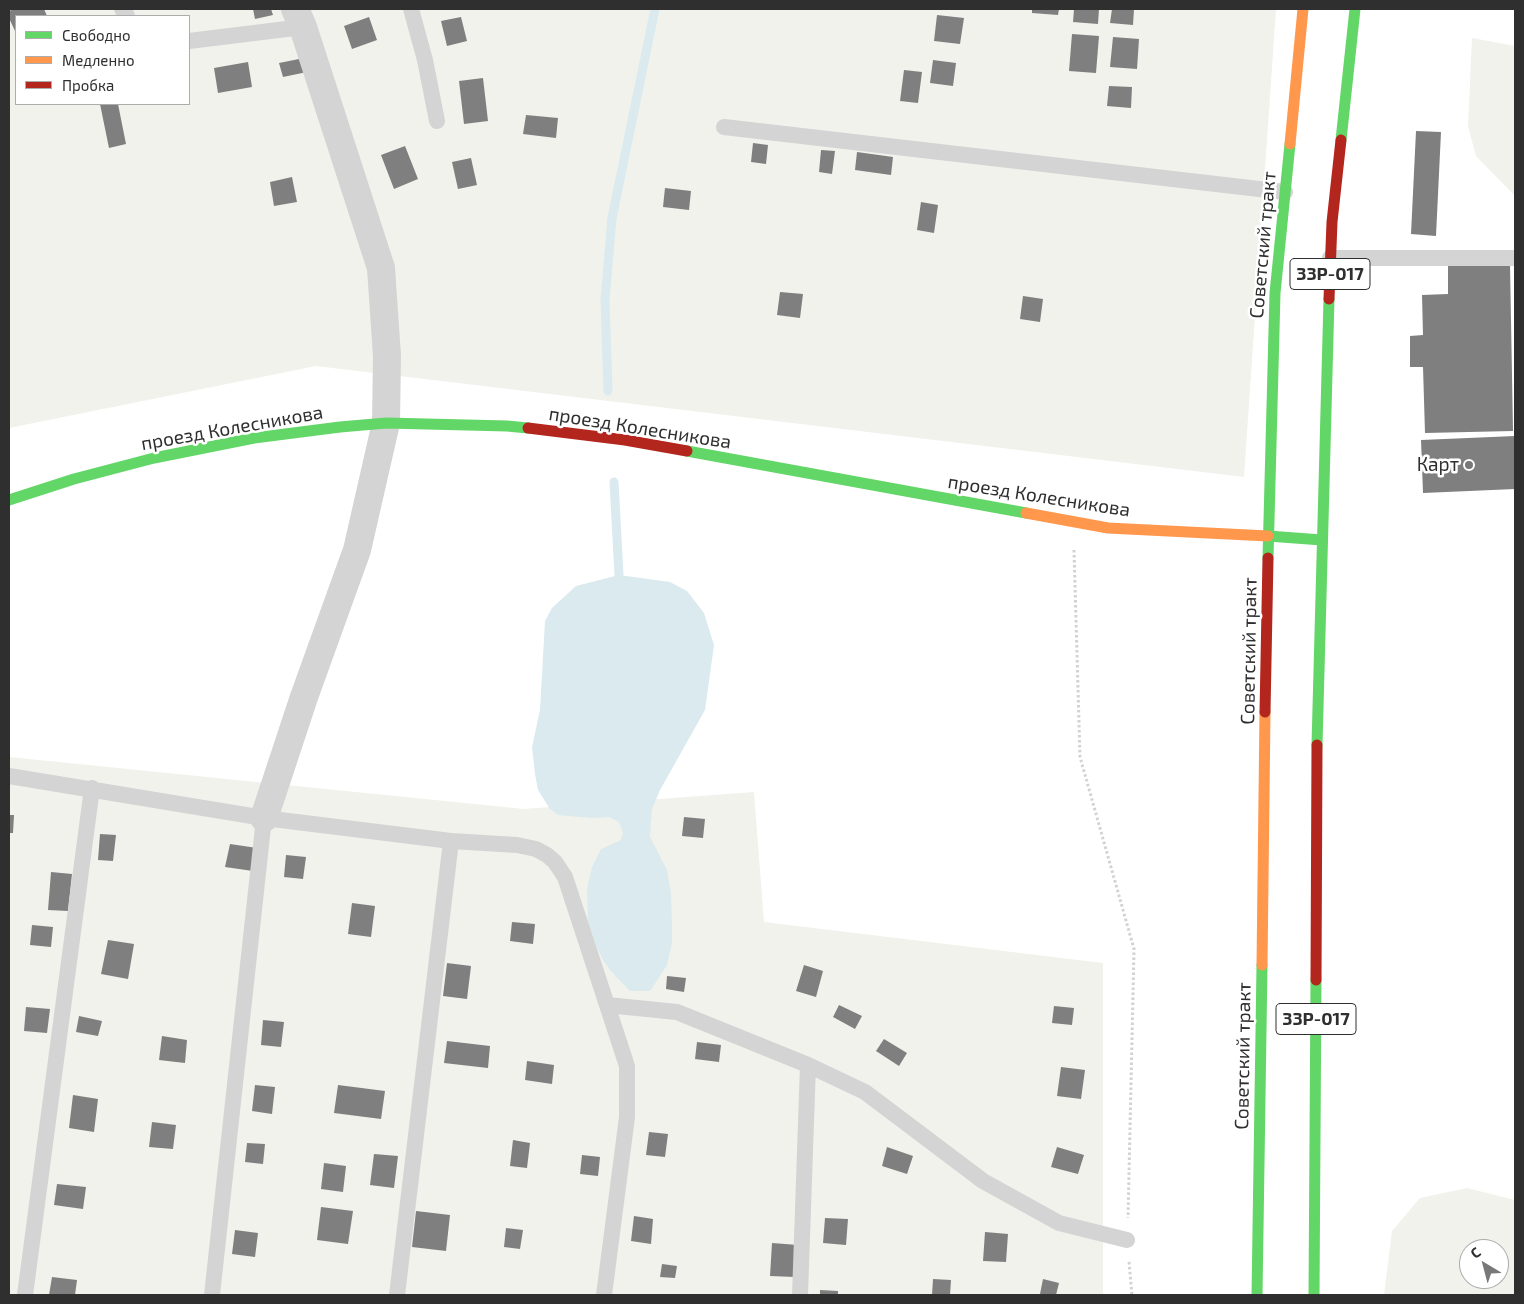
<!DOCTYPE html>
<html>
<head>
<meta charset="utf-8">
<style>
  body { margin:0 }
  #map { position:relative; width:1524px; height:1304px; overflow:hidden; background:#fff; font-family:"Exo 2",sans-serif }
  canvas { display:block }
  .frame { position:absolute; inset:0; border:10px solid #2f2f2f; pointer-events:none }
  .legend { position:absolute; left:15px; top:15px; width:175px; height:90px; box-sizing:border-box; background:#fff; border:1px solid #acacac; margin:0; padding:6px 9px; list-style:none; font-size:15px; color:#2f2f2f }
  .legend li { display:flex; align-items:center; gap:10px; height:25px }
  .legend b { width:25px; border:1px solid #acacac }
  .north { position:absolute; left:1459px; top:1239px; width:50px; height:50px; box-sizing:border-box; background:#fff; border:1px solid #acacac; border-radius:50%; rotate:323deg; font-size:14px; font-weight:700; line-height:20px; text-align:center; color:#2f2f2f }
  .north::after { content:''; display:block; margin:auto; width:18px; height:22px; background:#787878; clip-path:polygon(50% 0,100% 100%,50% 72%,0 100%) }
</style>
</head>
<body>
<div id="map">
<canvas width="1524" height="1304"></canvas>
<div class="frame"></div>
<ul class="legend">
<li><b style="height:6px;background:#63d668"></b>Свободно</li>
<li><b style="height:6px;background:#ff974d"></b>Медленно</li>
<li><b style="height:6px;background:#b3261e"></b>Пробка</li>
</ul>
<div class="north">С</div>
</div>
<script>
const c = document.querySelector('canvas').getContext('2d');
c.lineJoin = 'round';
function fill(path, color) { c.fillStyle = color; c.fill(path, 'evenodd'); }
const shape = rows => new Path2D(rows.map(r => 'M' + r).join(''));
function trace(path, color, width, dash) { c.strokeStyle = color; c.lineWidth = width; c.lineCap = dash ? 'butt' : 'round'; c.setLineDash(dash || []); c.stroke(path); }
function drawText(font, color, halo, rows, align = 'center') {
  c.font = font + ' "Exo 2",sans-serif'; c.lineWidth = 5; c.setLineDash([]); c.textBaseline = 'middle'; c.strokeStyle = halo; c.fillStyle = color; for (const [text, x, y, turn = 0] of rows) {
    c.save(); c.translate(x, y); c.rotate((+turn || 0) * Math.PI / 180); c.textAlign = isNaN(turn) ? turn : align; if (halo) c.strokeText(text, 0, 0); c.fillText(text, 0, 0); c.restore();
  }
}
const green = shape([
  [9,9,1276,9,1244,477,316,366,9,428],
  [16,16,189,16,189,104,16,104],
  [1472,38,1515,46,1515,196,1476,156,1468,126],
  [9,757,524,809,754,792,764,922,1103,963,1103,1295,9,1295],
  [1467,1188,1515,1200,1515,1295,1384,1295,1392,1231,1420,1198],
  [1469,1249,1499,1249,1499,1279,1469,1279]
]);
const water = shape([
  [619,575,670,582,687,591,704,613,714,645,705,710,660,790,652,809,650,837,667,870,671,893,672,924,672,943,667,965,650,991,630,991,610,970,603,960,595,943,588,921,587,889,592,867,601,849,621,840,623,833,619,822,609,817,592,818,558,815,550,809,538,790,535,774,532,747,540,710,545,621,552,608,576,586]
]);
const stream = shape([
  [608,391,605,300,612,218,655,9],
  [614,482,619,575]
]);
const building = shape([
  [14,9,44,9,47,16,16,16,16,30,15,31,9,18,9,11],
  [253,9,271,9,273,15,255,19],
  [1032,9,1059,9,1058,15,1032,13],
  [1074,9,1099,9,1098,24,1073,22],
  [1112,9,1134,9,1133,25,1110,23],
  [937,15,964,18,960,44,934,41],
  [369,17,377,40,352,49,344,26],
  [461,17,467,41,447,46,441,21],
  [1072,34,1099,36,1096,73,1069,71],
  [1113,37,1139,39,1137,69,1110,67],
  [304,58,307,72,283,77,279,63],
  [933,60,956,63,953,86,930,83],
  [248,62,252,87,218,93,214,68],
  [904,70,922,72,918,103,900,101],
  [483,78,488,121,464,124,459,81],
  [1109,86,1132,87,1131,108,1107,106],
  [100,104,118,104,126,144,109,148],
  [526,115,558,118,556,138,523,134],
  [1416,131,1441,132,1436,236,1411,234],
  [753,143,768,145,766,164,751,162],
  [405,146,418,179,394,189,381,155],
  [821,150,835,151,832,174,819,172],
  [857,152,893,157,891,175,855,170],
  [471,158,477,185,458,189,452,162],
  [292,177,297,202,274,206,270,182],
  [665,188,691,191,689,210,663,207],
  [921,202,938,205,934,233,917,230],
  [1510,264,1513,431,1425,433,1423,367,1410,367,1410,336,1423,335,1422,295,1448,294,1448,266],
  [780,292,803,294,800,318,777,315],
  [1023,296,1043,299,1040,322,1020,319],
  [1515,436,1515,489,1423,493,1421,440],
  [9,815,14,815,13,833,9,833],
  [684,817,705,819,703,838,682,836],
  [100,834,116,835,113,861,98,860],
  [230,844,257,848,253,871,225,867],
  [286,855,306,857,303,879,284,877],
  [51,872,72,874,68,911,48,910],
  [352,903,375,906,371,937,348,934],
  [512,922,535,924,533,944,510,941],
  [32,925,53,927,51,947,30,945],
  [108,940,134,944,128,979,101,974],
  [447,963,471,966,467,999,443,996],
  [804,965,823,971,816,997,796,991],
  [667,976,686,978,684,992,666,989],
  [839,1005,862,1016,855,1029,833,1017],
  [1054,1006,1074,1008,1072,1025,1052,1023],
  [26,1007,50,1009,47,1033,24,1031],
  [79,1016,102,1021,98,1036,76,1032],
  [263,1020,284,1022,281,1047,261,1045],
  [162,1036,187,1040,185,1063,159,1060],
  [884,1039,907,1053,899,1066,876,1051],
  [447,1041,490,1046,488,1068,444,1063],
  [697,1042,721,1045,719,1062,695,1059],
  [527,1061,554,1065,552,1084,525,1080],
  [1061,1067,1085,1070,1081,1099,1057,1096],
  [255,1085,275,1087,272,1114,252,1111],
  [338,1085,385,1091,381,1119,334,1113],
  [73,1095,98,1099,94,1132,69,1128],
  [152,1122,176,1125,173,1149,149,1147],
  [649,1132,668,1134,665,1157,646,1155],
  [513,1140,530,1143,527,1168,510,1166],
  [247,1143,265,1144,263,1164,245,1162],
  [887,1147,913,1156,907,1174,882,1166],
  [1057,1147,1084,1155,1078,1174,1051,1167],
  [374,1154,398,1156,394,1188,370,1185],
  [582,1155,600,1157,598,1176,580,1174],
  [324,1163,346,1166,343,1192,321,1189],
  [57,1184,86,1187,83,1209,54,1205],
  [321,1207,353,1211,348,1244,317,1240],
  [416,1211,450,1215,446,1251,412,1247],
  [634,1216,653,1219,651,1244,631,1241],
  [825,1218,848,1219,846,1245,823,1243],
  [506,1228,523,1230,520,1249,504,1247],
  [235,1230,258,1233,255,1257,232,1254],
  [985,1232,1008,1234,1006,1262,983,1261],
  [772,1243,798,1245,795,1277,770,1276],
  [662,1264,677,1266,675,1278,660,1277],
  [52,1277,77,1280,75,1295,49,1295],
  [933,1279,951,1280,950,1295,932,1295],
  [1043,1279,1059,1283,1056,1295,1040,1294],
  [820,1290,838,1291,838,1295,820,1295]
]);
const path = shape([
  [1074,550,1080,757,1134,949,1128,1218],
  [1129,1262,1132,1295]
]);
const lane = shape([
  [122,9,127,16],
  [411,9,425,60,437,121],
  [189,41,303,27],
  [724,127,1285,192],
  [1330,258,1515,258],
  [9,776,264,818,451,841,517,845,536,849,547,855,555,862,565,877,627,1066,627,1117,604,1295],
  [607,1005,677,1012,808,1065,800,1295],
  [808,1065,865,1092,983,1181,1059,1223,1127,1240],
  [25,1295,92,788],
  [212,1295,264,818],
  [397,1295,451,841]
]);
const street = shape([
  [264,818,304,697,357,550,386,423,387,356,381,268,303,27,295,9]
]);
const fast = shape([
  [1341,140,1355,9],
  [687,451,1026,513],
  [9,500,74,479,154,458,254,438,340,427,386,423,507,426,528,428],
  [1268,536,1322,540],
  [1268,558,1275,293,1290,144],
  [1317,745,1329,299],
  [1257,1295,1262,965],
  [1314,1295,1316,980]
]);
const slow = shape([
  [1290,144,1303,9],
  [1026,513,1108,528,1268,536],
  [1262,965,1265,712]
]);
const jam = shape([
  [1329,299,1332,222,1341,140],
  [528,428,625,440,687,451],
  [1265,712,1268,558],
  [1316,980,1317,745]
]);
const markers = [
  [1469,465,5,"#787878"]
];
const shields = [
  [1330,274,80],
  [1316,1019,80]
];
const shieldNames = [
  ["33Р-017",1330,274],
  ["33Р-017",1316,1019]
];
const streetNames = [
  ["Советский тракт",1263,245,-85],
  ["проезд Колесникова",232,428,-10],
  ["проезд Колесникова",640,428,9],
  ["проезд Колесникова",1039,496,9],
  ["Советский тракт",1249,651,-89],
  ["Советский тракт",1243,1056,-89]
];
const poiNames = [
  ["Карт",1459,465]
];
fill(green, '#f1f2ec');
fill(water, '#daeaee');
trace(stream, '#daeaee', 9);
fill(building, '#7f7f7f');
trace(path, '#d2d2d2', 3, [2.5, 2.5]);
trace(lane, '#d4d4d4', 16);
trace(street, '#d4d4d4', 28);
trace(fast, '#63d668', 11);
trace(slow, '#ff974d', 11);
trace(jam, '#b3261e', 11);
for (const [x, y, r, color] of markers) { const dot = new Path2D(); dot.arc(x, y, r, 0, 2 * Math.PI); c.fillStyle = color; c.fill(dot); trace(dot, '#fff', 2); }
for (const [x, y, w] of shields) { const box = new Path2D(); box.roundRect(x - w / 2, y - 15.5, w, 31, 4); c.fillStyle = '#fff'; c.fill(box); trace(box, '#2f2f2f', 1); }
drawText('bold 18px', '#2f2f2f', null, shieldNames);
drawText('19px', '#2f2f2f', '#fff', streetNames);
drawText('19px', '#2f2f2f', '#fff', poiNames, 'right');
</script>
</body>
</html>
